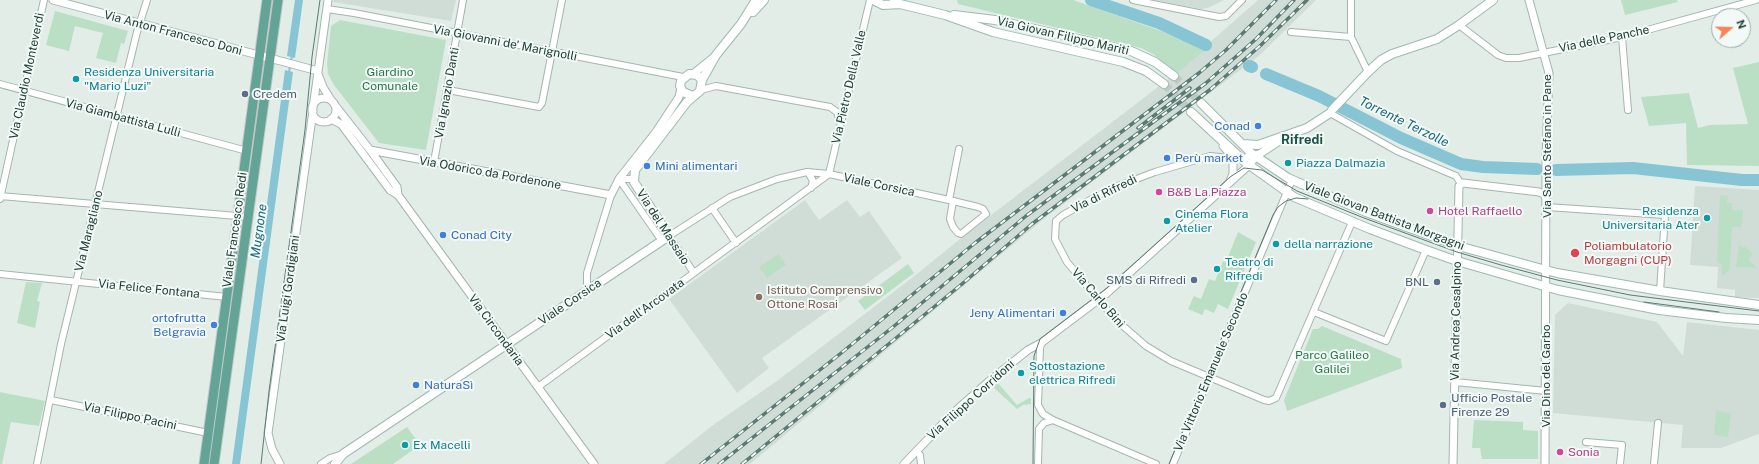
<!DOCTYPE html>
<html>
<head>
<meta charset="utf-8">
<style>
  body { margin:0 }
  #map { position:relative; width:1759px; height:464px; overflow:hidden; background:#e2ede8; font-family:"Public Sans",sans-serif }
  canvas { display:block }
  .north { position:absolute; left:1711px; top:8px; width:40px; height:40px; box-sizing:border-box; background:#f2f9f6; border:1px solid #9eafaa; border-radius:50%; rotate:70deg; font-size:11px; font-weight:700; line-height:16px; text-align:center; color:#213f38 }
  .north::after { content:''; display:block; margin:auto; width:14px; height:18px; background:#f88354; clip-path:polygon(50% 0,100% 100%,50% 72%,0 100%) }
</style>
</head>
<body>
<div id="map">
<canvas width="1759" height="464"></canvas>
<div class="north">N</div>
</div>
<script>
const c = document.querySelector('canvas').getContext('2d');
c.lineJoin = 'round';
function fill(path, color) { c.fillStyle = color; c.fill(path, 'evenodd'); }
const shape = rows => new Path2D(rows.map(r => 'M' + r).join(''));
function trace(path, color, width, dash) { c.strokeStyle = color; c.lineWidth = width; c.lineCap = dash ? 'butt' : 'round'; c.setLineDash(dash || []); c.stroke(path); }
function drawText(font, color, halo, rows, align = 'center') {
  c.font = font + ' "Public Sans",sans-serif'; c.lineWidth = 4; c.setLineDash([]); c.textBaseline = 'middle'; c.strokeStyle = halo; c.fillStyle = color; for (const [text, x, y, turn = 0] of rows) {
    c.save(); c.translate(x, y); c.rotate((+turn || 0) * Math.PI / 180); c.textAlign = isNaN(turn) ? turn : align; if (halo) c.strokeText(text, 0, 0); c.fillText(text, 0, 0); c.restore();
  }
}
const built = shape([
  [334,0,456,0,451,21,333,2],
  [1152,0,1224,0,1208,8,1201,9],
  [1258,0,1316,0,1260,55,1046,217,750,464,664,464,713,425,777,381,917,274,960,239,1167,80],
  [1695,186,1759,190,1759,298,1735,297,1735,290,1717,288,1718,267,1690,265],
  [805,200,819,220,847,200,860,217,869,211,902,258,762,358,769,368,737,393,669,299],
  [1568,303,1657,322,1683,356,1687,322,1759,330,1759,434,1721,448,1681,448,1683,425,1553,413,1555,315]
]);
const green = shape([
  [957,0,1073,0,1161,31,1205,50,1177,73,1153,54,1141,48,958,4],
  [1621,0,1677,0,1678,2,1625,15],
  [55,11,128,31,124,44,121,43,116,63,96,58,103,33,75,26,69,51,46,45],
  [340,20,446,40,426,150,379,143,334,85,328,74,327,64,331,26],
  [1759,62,1759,166,1687,165,1686,123,1649,126,1641,97,1689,93,1698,128,1710,125,1748,124,1733,68],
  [1720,195,1728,196,1727,203,1732,203,1732,210,1743,210,1742,227,1732,227,1730,267,1729,270,1722,276,1722,265,1717,261],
  [1238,232,1256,242,1228,309,1218,304,1214,313,1205,309,1202,315,1188,309,1194,296,1201,299,1209,279,1215,281,1223,261,1226,262],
  [1739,245,1744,248,1745,246,1753,254,1748,259,1757,268,1736,267],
  [779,254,786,265,767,278,759,267],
  [908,264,914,273,865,310,858,301],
  [26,282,42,283,37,301,40,302,35,328,17,323],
  [1322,326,1401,359,1402,368,1287,411,1284,400,1313,329,1318,329],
  [997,382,1017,405,1029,398,1031,398,1031,404,1023,405,1017,409,992,386],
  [0,392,45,401,39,426,11,422,2,464,0,464],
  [1716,411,1731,413,1728,437,1714,435],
  [1474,420,1523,422,1523,430,1538,431,1538,459,1482,459,1480,448,1472,448],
  [407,427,420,445,393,464,351,464]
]);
const water = shape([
  [295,0,303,0,295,58,287,56],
  [285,70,293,72,240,464,232,464]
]);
const stream = shape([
  [289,72,292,55]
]);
const river = shape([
  [1091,0,1159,23,1206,45],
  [1249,66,1252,67],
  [1266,74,1319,96,1401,138,1461,164,1483,167,1537,169],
  [1556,170,1633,168,1742,180,1759,180]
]);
const secondaryTunnel = shape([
  [1174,76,1201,103],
  [1164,84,1191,112]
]);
const minor = shape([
  [1133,0,1219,17,1226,16,1242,0],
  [1351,0,1351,37,1368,72],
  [327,9,354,13,683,77],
  [1459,25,1498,55,1506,58,1519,58,1622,37,1756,0],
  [1291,32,1351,37],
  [1622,37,1628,110],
  [0,84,247,151],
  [448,90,539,107,542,103,562,0],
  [701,90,716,86,830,107,837,112,840,122],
  [1330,113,1397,151,1456,176,1461,184],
  [1257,154,1240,159,1210,156,1155,172,1110,189,1063,215,1056,221,1055,239,1067,262,1115,319,1146,346,1171,361,1264,400,1269,401,1276,398,1352,222],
  [434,162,463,0],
  [808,172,813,181,811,188],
  [829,174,870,0],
  [619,179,662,241],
  [619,179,634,179],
  [0,196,249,217],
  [0,199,44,0],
  [949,200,959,149],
  [1547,207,1665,215,1660,291],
  [712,208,736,243],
  [694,273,669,236,730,197,777,179,807,172,829,174,949,200,978,207,983,209,986,214,961,234,958,233,953,227,950,219,953,201],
  [0,274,227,297],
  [587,291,587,273,611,195],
  [1314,312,1386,341,1426,250],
  [1042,342,1040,348,1038,405,1043,414,1053,420,1156,464],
  [1455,382,1546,391],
  [538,387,829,174],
  [51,400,208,433],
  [1586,442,1622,445,1620,464],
  [916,451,920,455,921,464],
  [37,464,61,344,137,32,147,0],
  [321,464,330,458,343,454],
  [1038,464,1039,429,1044,423,1053,420],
  [1173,464,1292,180],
  [1654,464,1658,423]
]);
const tertiary = shape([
  [53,0,318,71],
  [1529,0,1549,73,1546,157,1545,464],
  [318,74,323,87,331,100],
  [693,74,714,57],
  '312 110a12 12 0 1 1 24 0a12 12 0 1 1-24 0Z',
  [334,104,370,150,397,187,398,195,594,464],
  [313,108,328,0],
  [331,119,341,124,390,190,398,195],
  [1223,146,1231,155,1233,164,1233,174,1230,181],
  [370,150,611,195,619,179,656,132,679,97,681,88],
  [280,464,272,449,268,433,313,111],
  [904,464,953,413,988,382,1028,350,1041,343,1106,294,1246,168,1258,155,1284,138],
  [1453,464,1459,186,1463,183,1539,192,1544,194,1546,199]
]);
const secondary = shape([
  [873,0,883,5,900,4],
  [894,0,900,4,945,15,993,32,1123,62,1146,71,1164,84],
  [753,12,764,0],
  [954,15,995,20,1131,51,1155,62,1174,76],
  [693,96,683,92,680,86,681,81,689,74,697,75,702,80],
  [1201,103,1251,153,1288,178,1366,212,1404,226,1462,247,1557,273,1660,291,1759,305],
  [1332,110,1368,72,1381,60,1392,54,1437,39,1459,25,1493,0],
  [1191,112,1245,162,1294,197,1370,229,1426,250,1457,261,1558,290,1659,310,1726,318,1759,320],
  [1243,144,1258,145,1307,128,1330,113],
  [335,464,343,454,669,236,634,182,635,170,687,102,700,91,702,80,716,55,741,24,756,0]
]);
const primary = shape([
  [204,464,267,0],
  [214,464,278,0]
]);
const tram = shape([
  [1644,302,1719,312],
  [261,464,269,391,305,130,312,57,320,0],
  [1033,464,1034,356,1040,339,1107,288,1230,177,1244,168,1262,170,1297,191,1364,218,1457,252,1501,265,1557,280,1630,295,1759,311],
  [1169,464,1273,215,1278,207,1286,201,1296,198,1308,199]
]);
const rail = shape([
  [1138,128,1190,88],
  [701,464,840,354,975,243,1199,73,1226,50,1276,0],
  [719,464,893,327,1026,216,1206,83,1256,39,1294,0],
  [742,464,962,284,1032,224,1211,89,1261,45,1307,0]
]);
const markers = [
  [76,79,4,"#0f9aa8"],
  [245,94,4,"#5c6f8a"],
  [1258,126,4,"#3f7fe0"],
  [1167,158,4,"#3f7fe0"],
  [1288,163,4,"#0f9aa8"],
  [647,166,4,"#3f7fe0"],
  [1159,192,4,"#d1479c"],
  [1430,211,4,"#d1479c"],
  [1707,218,4,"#0f9aa8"],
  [1167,221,4,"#0f9aa8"],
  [443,235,4,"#3f7fe0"],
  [1276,244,4,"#0f9aa8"],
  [1575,253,5,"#e0444e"],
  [1217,269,4,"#0f9aa8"],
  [1194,280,4,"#5c6f8a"],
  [1437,282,4,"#5c6f8a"],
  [759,297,4,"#8d6e63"],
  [1063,313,4,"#3f7fe0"],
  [214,325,4,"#3f7fe0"],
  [1021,373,4,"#0f9aa8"],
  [416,385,4,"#3f7fe0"],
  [1443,405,4,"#5c6f8a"],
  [405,445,4,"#0f9aa8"],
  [1560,452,4,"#d1479c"]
];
const streetNames = [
  ["Via Anton Francesco Doni",173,33,15],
  ["Via Giovan Filippo Mariti",1063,36,13],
  ["Via delle Panche",1604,39,-12],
  ["Via Giovanni de' Marignolli",505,43,11],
  ["Via Claudio Monteverdi",27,76,-78],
  ["Via Pietro Della Valle",849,87,-77],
  ["Via Ignazio Danti",447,93,-80],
  ["Via Giambattista Lulli",123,118,15],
  ["Via Santo Stefano in Pane",1547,146,-90],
  ["Via Odorico da Pordenone",490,173,10],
  ["Viale Corsica",879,185,12],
  ["Via di Rifredi",1104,194,-26],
  ["Viale Giovan Battista Morgagni",1384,216,21],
  ["Via del Massaio",663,227,57],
  ["Viale Francesco Redi",235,230,-82],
  ["Via Maragliano",89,231,-76],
  ["Via Felice Fontana",149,289,6],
  ["Via Luigi Gordigiani",288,289,-82],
  ["Via Carlo Bini",1098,298,49],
  ["Viale Corsica",570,302,-34],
  ["Via dell'Arcovata",645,309,-36],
  ["Via Andrea Cesalpino",1456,321,-89],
  ["Via Circondaria",496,330,54],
  ["Via Vittorio Emanuele Secondo",1211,372,-67],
  ["Via Dino del Garbo",1546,376,-90],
  ["Via Filippo Corridoni",971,400,-42],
  ["Via Filippo Pacini",130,416,12]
];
const cultureNames = [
  ["Residenza Universitaria",84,72],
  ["\"Mario Luzi\"",84,86],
  ["Piazza Dalmazia",1296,163],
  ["Residenza",1699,211,"right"],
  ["Universitaria Ater",1699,225,"right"],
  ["Cinema Flora",1175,214],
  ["Atelier",1175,228],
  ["della narrazione",1284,244],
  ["Teatro di",1225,262],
  ["Rifredi",1225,276],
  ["Sottostazione",1029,366],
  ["elettrica Rifredi",1029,380],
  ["Ex Macelli",413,445]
];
const parkNames = [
  ["Giardino",390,72],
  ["Comunale",390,86],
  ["Parco Galileo",1332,355],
  ["Galilei",1332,369]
];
const serviceNames = [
  ["Credem",253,94],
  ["SMS di Rifredi",1186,280,"right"],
  ["BNL",1429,282,"right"],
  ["Ufficio Postale",1451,398],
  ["Firenze 29",1451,412]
];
const shopNames = [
  ["Conad",1250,126,"right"],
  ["Perù market",1175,158],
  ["Mini alimentari",655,166],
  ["Conad City",451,235],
  ["Jeny Alimentari",1055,313,"right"],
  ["ortofrutta",206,318,"right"],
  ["Belgravia",206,332,"right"],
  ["NaturaSì",424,385]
];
const hotelNames = [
  ["B&B La Piazza",1167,192],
  ["Hotel Raffaello",1438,211],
  ["Sonia",1568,452]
];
const healthNames = [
  ["Poliambulatorio",1584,246],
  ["Morgagni (CUP)",1584,260]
];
const educationNames = [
  ["Istituto Comprensivo",767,290],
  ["Ottone Rosai",767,304]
];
const waterNames = [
  ["Torrente Terzolle",1404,122,26],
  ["Mugnone",259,231,-82]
];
const neighbourhoodNames = [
  ["Rifredi",1302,140]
];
fill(built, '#d0ddd7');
fill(green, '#badfc5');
fill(water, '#87c5d4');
trace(stream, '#87c5d4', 2);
trace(river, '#87c5d4', 12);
trace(secondaryTunnel, '#bbcac5', 8, [8, 4]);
trace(minor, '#a4b5b0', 8);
trace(tertiary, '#a4b5b0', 9);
trace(secondary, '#9fb9b1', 10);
trace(primary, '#c1c9c7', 11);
trace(minor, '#fff', 6);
trace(tertiary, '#fff', 7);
trace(secondary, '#fff', 8);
trace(primary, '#64a497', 9);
trace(tram, '#5b7a73', 1);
trace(rail, '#5b7a73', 3.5);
trace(rail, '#f2f9f6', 2, [6]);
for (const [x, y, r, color] of markers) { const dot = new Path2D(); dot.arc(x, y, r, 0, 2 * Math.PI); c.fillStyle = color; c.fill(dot); trace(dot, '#f2f9f6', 1.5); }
drawText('12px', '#213f38', '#f2f9f6', streetNames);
drawText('12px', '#0d838f', '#f2f9f6', cultureNames, 'left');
drawText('12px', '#29784b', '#f2f9f6', parkNames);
drawText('12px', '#4e5e75', '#f2f9f6', serviceNames, 'left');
drawText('12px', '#366cbe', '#f2f9f6', shopNames, 'left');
drawText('12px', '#b23c85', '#f2f9f6', hotelNames, 'left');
drawText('12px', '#be3a42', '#f2f9f6', healthNames, 'left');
drawText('12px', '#785e54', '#f2f9f6', educationNames, 'left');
drawText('italic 13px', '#18687e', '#f2f9f6', waterNames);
drawText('bold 13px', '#1c5247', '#f2f9f6', neighbourhoodNames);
</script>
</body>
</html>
